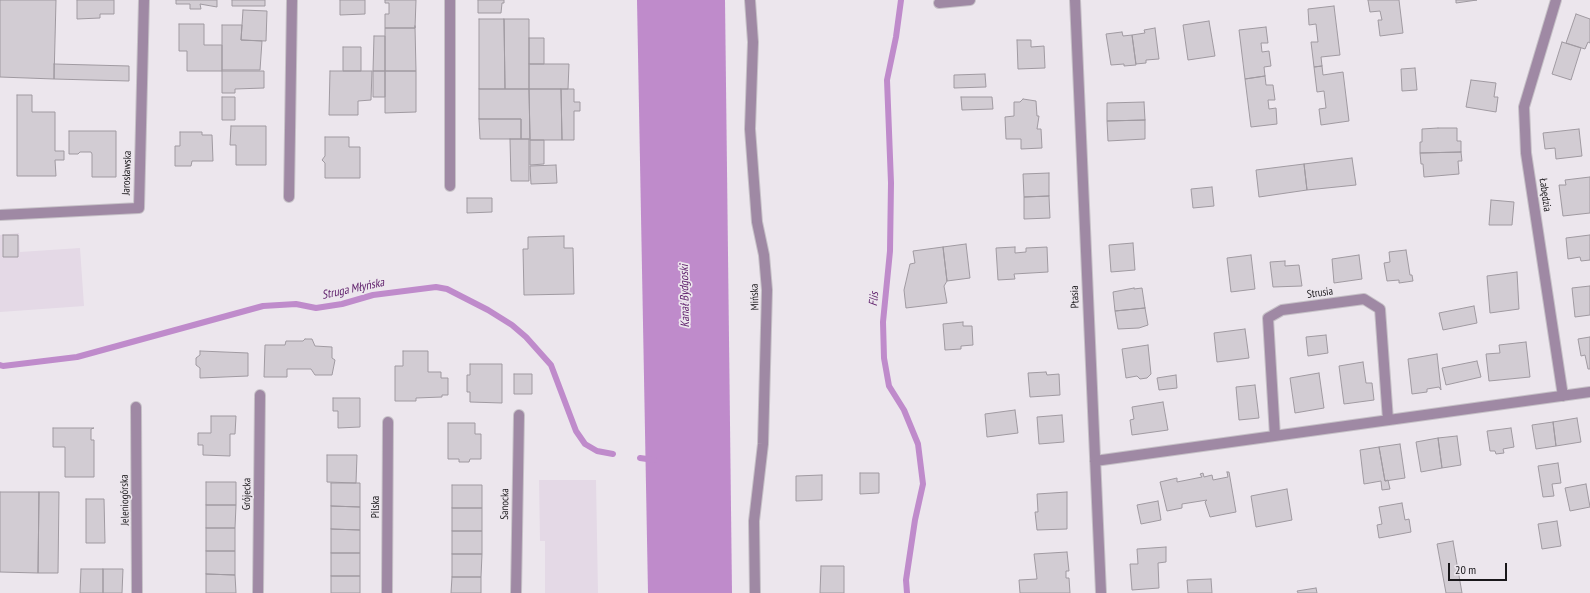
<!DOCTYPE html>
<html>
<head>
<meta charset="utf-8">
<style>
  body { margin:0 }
  #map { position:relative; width:1590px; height:593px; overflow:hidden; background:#ece6ed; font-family:"PT Sans Narrow",sans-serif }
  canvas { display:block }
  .scale { position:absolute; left:1448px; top:563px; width:59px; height:18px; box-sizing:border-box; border:2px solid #19171a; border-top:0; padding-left:5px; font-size:12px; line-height:14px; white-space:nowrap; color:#19171a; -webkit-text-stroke:3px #ece6ed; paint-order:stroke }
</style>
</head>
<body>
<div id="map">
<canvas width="1590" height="593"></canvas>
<div class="scale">20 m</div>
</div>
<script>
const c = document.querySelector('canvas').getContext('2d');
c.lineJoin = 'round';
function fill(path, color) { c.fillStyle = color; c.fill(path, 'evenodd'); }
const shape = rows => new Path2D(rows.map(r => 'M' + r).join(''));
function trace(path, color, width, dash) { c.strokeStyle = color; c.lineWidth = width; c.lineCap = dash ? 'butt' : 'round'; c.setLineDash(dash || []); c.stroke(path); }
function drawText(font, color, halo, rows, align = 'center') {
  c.font = font + ' "PT Sans Narrow",sans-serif'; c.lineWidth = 3.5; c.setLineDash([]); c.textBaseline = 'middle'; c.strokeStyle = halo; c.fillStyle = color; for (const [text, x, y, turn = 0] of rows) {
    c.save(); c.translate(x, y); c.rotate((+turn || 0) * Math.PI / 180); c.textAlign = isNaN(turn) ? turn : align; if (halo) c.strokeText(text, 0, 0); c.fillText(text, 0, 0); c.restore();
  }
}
const built = shape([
  [19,233,20,252,80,248,84,306,0,312,0,235],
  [539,480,596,480,598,593,545,593,545,541,540,541]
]);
const water = shape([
  [637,0,725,0,732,593,648,593]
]);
const stream = shape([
  [901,0,896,37,887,80,891,183,890,251,883,322,884,358,889,386,904,410,918,444,923,484,915,520,906,580,907,593],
  [0,365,3,366,77,357,263,306,296,304,316,308,342,304,373,295,436,287,447,289,488,310,512,325,526,337,551,365,576,431,585,444,597,451,613,454],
  [640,458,654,460]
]);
const building = shape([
  [0,0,56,0,54,79,0,77,0,0],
  [77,0,114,0,114,14,100,14,100,18,77,19,77,0],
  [176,0,217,0,217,7,200,4,201,9,190,9,190,4,176,4,176,0],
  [232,0,265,0,265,6,232,6,232,0],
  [340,0,365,0,365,14,340,15,340,0],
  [385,0,416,0,415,28,385,28,385,14,389,14,389,3,385,3,385,0],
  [478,0,504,0,504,3,502,3,501,13,478,13,478,0],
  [1368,0,1399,0,1403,33,1380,36,1378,20,1382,20,1380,11,1370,12,1368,0],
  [1456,0,1477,0,1456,3,1456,0],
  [1334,6,1340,55,1321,57,1322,66,1314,67,1311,42,1318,42,1316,24,1309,25,1308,9,1334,6],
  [243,10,267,11,266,41,241,40,243,10],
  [1576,14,1590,19,1590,43,1588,42,1585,49,1566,43,1576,14],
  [479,19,504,19,505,89,479,89,479,19],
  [504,19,529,19,529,89,505,89,504,19],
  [1209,21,1215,56,1188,60,1183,25,1209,21],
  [179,24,204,24,204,45,222,45,222,71,187,71,187,51,179,51,179,24],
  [222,25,242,25,241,40,262,41,260,70,222,70,222,25],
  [415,26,416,71,385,71,385,28,415,28,415,26],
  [1266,27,1268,43,1261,43,1262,52,1269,51,1271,66,1264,67,1265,76,1245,79,1239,30,1266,27],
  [1155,28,1159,59,1146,60,1146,63,1136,64,1132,35,1145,33,1144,30,1155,28],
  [1122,32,1123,36,1132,35,1136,65,1124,66,1124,64,1111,65,1106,34,1122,32],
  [374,36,385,36,385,71,373,71,374,36],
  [529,38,544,38,544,64,529,64,529,38],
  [1017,40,1031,40,1031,47,1044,46,1045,68,1018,69,1017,40],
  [1562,42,1581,48,1571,80,1552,74,1562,42],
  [343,47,361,47,361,71,343,71,343,47],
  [54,64,129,66,129,81,54,79,54,64],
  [529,64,569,64,568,89,529,89,529,64],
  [1322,66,1323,75,1343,72,1349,121,1321,125,1319,109,1326,108,1324,91,1317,92,1314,67,1322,66],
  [1415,68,1417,90,1402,91,1401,69,1415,68],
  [222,71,264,71,264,88,235,89,235,93,222,93,222,71],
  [330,71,372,71,371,100,358,101,358,115,329,115,330,71],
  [373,71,385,71,385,97,373,97,373,71],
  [385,71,416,71,416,112,385,113,385,71],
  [985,74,986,87,954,88,954,75,985,74],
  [1265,76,1266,85,1273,85,1275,100,1268,100,1269,109,1276,108,1277,124,1251,127,1245,79,1265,76],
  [1471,80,1496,83,1494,97,1498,97,1496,112,1466,107,1471,80],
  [479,89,529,89,530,139,521,139,521,119,479,119,479,89],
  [529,89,561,89,562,140,530,140,529,89],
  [561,89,574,89,574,102,580,102,580,111,574,111,574,140,562,140,561,89],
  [17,95,32,95,32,112,55,112,55,151,64,151,64,160,55,160,56,176,17,176,17,95],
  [222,97,235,97,235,120,222,120,222,97],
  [961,97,992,97,993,109,962,110,961,97],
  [1023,99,1036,101,1037,116,1039,116,1037,129,1041,129,1042,148,1021,149,1021,139,1006,139,1005,117,1014,116,1014,102,1020,102,1023,99],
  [1144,102,1145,120,1107,121,1107,103,1144,102],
  [479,119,521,119,521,139,480,139,479,119],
  [1145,120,1145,139,1108,141,1107,121,1145,120],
  [231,126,266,126,266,165,236,165,236,145,230,145,231,126],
  [1438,128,1457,128,1457,141,1461,141,1461,152,1420,153,1420,142,1422,142,1422,129,1438,128],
  [1579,129,1582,156,1556,159,1555,148,1545,149,1543,133,1579,129],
  [69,131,116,131,116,177,92,177,92,154,91,152,80,152,78,154,69,154,69,131],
  [180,132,202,132,202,135,212,135,213,161,192,161,191,166,175,166,175,146,180,146,180,132],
  [325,137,349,137,349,147,360,147,360,178,325,178,325,163,322,160,325,156,325,137],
  [510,139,529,139,529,181,511,181,510,139],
  [530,140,544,140,544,164,530,165,530,140],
  [1461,152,1462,161,1458,161,1459,174,1424,177,1423,164,1421,164,1420,153,1461,152],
  [1352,158,1356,185,1307,190,1304,164,1352,158],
  [1304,164,1307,190,1259,197,1256,170,1304,164],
  [556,165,557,183,531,184,530,166,556,165],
  [1049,173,1049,196,1024,197,1023,174,1049,173],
  [1590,177,1590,213,1563,216,1559,185,1566,185,1565,180,1590,177],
  [1212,187,1214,206,1193,208,1191,189,1212,187],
  [1049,196,1050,218,1024,219,1024,197,1049,196],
  [467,198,492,198,492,212,467,213,467,198],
  [1491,200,1514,202,1512,225,1489,225,1491,200],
  [3,235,18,235,18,257,3,257,3,235],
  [1590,235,1590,260,1581,261,1580,257,1568,259,1566,238,1590,235],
  [564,236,564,248,573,248,574,294,524,295,523,249,528,249,528,237,564,236],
  [1133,243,1135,270,1111,272,1109,245,1133,243],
  [966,244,970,278,947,281,943,247,966,244],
  [943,247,947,281,944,286,947,303,906,308,904,290,910,264,915,263,913,251,943,247],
  [1015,247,1015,253,1026,252,1026,248,1047,247,1048,272,1014,274,1015,279,998,280,996,248,1015,247],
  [1406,250,1410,275,1412,275,1413,281,1399,283,1399,280,1387,281,1384,263,1390,262,1389,252,1406,250],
  [1251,255,1255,289,1231,292,1227,258,1251,255],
  [1359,255,1362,279,1334,283,1332,259,1359,255],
  [1285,261,1285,266,1299,265,1302,286,1273,287,1270,262,1285,261],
  [1517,272,1519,309,1490,313,1487,276,1517,272],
  [1590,286,1590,315,1575,317,1572,288,1590,286],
  [1134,288,1134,289,1142,288,1145,308,1115,311,1113,292,1134,288],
  [1474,306,1477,323,1443,330,1439,313,1474,306],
  [1145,308,1148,325,1139,328,1118,329,1115,311,1145,308],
  [963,322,963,326,972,326,973,345,961,346,961,349,945,350,943,324,963,322],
  [1245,329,1249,358,1217,362,1214,333,1245,329],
  [1326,335,1328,353,1308,356,1306,337,1326,335],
  [1590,337,1590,369,1588,369,1585,355,1581,356,1578,339,1590,337],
  [305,339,312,339,315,346,332,347,332,358,335,360,332,375,315,375,311,369,287,369,287,377,264,377,265,345,285,345,286,341,303,341,305,339],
  [1526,342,1530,377,1489,381,1486,354,1500,353,1499,345,1526,342],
  [1148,345,1151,374,1147,378,1140,379,1137,376,1126,378,1122,349,1148,345],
  [200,351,248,353,248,376,200,378,200,368,196,365,196,358,200,355,200,351],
  [403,351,428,351,428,372,441,372,441,378,448,378,448,395,442,395,442,397,416,398,416,401,395,401,395,366,403,366,403,351],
  [1437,354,1441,390,1439,387,1427,389,1427,392,1412,394,1408,359,1437,354],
  [1477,361,1481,377,1446,385,1442,368,1477,361],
  [1363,362,1366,383,1372,383,1374,400,1344,404,1339,366,1363,362],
  [470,364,502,364,502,403,470,402,470,392,467,392,467,375,470,375,470,364],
  [1046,372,1047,375,1059,374,1060,395,1030,397,1028,373,1046,372],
  [1319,373,1324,408,1295,413,1290,378,1319,373],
  [514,374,532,374,532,394,514,394,514,374],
  [1176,375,1177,388,1159,390,1157,378,1176,375],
  [1255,385,1259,418,1239,420,1236,387,1255,385],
  [333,398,360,398,360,427,338,428,338,411,333,411,333,398],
  [1163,402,1168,430,1132,435,1130,420,1134,419,1132,407,1163,402],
  [1015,410,1018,433,987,437,985,414,1015,410],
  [1062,415,1064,442,1039,444,1037,417,1062,415],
  [211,416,236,416,235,434,230,434,230,456,203,455,203,445,198,445,198,433,211,433,211,416],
  [1577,418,1581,442,1556,446,1553,422,1577,418],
  [1553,422,1556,446,1536,449,1532,425,1553,422],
  [448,423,475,423,475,434,481,434,481,459,470,459,469,462,459,462,459,459,448,459,448,423],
  [53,428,94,428,91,429,91,440,94,440,94,477,65,477,65,447,53,447,53,428],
  [1511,428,1514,447,1503,449,1504,453,1496,454,1495,451,1490,451,1487,431,1511,428],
  [1457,436,1461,465,1442,468,1438,438,1457,436],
  [1438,438,1442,468,1421,472,1416,442,1438,438],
  [1400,444,1405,478,1385,481,1379,447,1400,444],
  [1379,447,1385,481,1388,480,1390,489,1382,490,1381,481,1364,484,1360,450,1379,447],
  [327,455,357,455,356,483,327,482,327,455],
  [1558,463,1561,483,1552,484,1554,496,1543,497,1538,466,1558,463],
  [1227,472,1229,472,1236,512,1210,517,1205,502,1207,500,1182,504,1182,508,1167,511,1160,482,1177,478,1177,482,1202,477,1200,474,1203,473,1204,477,1212,475,1213,480,1228,477,1227,472],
  [860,473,879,473,879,493,860,494,860,473],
  [822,475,822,500,796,501,796,476,822,475],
  [206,482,236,482,236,505,206,505,206,482],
  [331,483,360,483,360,507,331,506,331,483],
  [1586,484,1590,507,1570,511,1565,488,1586,484],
  [452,485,482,485,482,508,452,508,452,485],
  [1287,489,1292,520,1256,527,1251,496,1287,489],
  [0,492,39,492,38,573,0,572,0,492],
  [39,492,59,492,58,573,38,573,39,492],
  [1067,492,1067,529,1037,530,1035,512,1038,512,1037,494,1067,492],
  [86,499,104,499,105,543,86,543,86,499],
  [1158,501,1161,520,1141,524,1137,505,1158,501],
  [1402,503,1405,520,1409,519,1411,532,1379,538,1377,525,1382,524,1379,507,1402,503],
  [206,505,236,505,235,528,206,528,206,505],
  [331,506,360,507,360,530,331,529,331,506],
  [452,508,482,508,482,531,452,531,452,508],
  [1557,521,1561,546,1542,549,1538,524,1557,521],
  [206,528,235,528,235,551,206,551,206,528],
  [331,529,360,530,360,553,331,553,331,529],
  [452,531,482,531,482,554,452,554,452,531],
  [1453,541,1462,593,1446,593,1437,544,1453,541],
  [1166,547,1166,562,1158,563,1159,588,1132,590,1130,564,1138,564,1137,549,1166,547],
  [206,551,235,551,235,575,206,574,206,551],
  [1067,552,1069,571,1066,571,1066,578,1069,578,1070,593,1020,593,1019,580,1037,579,1034,554,1067,552],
  [331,553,360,553,360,576,331,576,331,553],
  [452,554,482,554,481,577,452,577,452,554],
  [821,566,844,566,844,593,820,593,821,566],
  [81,569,103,569,103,593,80,593,81,569],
  [103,569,123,569,122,593,103,593,103,569],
  [206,574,235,575,236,593,206,593,206,574],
  [331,576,360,576,360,593,331,593,331,576],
  [452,577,481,577,481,593,451,593,452,577],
  [1211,579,1212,593,1188,593,1187,580,1211,579],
  [1316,588,1317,593,1298,593,1297,591,1316,588]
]);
const minor = shape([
  [750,0,753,42,750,129,757,222,764,255,767,290,763,444,754,521,755,593],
  [1075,0,1101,593],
  [1556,0,1524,107,1526,153,1563,396],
  [939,3,970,0],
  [450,186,450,0],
  [289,197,292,0],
  [0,215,139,208,144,0],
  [136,407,137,593],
  [1275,436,1268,318,1282,310,1364,299,1380,309,1388,420],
  [1095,461,1590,392],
  [258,593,260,395],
  [387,593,388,422],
  [516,593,519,415]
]);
const streetNames = [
  ["Jarosławska",127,173,-88],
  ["Łabędzia",1545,195,82],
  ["Strusia",1320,293,-8],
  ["Mińska",755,297,-92],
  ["Ptasia",1075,297,-92],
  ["Grójecka",247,494,-89],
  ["Jeleniogórska",125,500,-91],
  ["Sanocka",505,504,-89],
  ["Pilska",376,507,-90]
];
const waterNames = [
  ["Struga Młyńska",353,289,-12],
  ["Kanał Bydgoski",685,296,-91],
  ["Flis",874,299,-84]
];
fill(built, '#e4d9e6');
fill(water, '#bf8bcb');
trace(stream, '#bf8bcb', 6);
fill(building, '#d2ccd3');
trace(building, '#a09aa1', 1);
trace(minor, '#c6c1c7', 12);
trace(minor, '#9f89a4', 10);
drawText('11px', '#19171a', '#ece6ed', streetNames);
drawText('italic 12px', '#5c1c69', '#ece6ed', waterNames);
</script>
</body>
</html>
